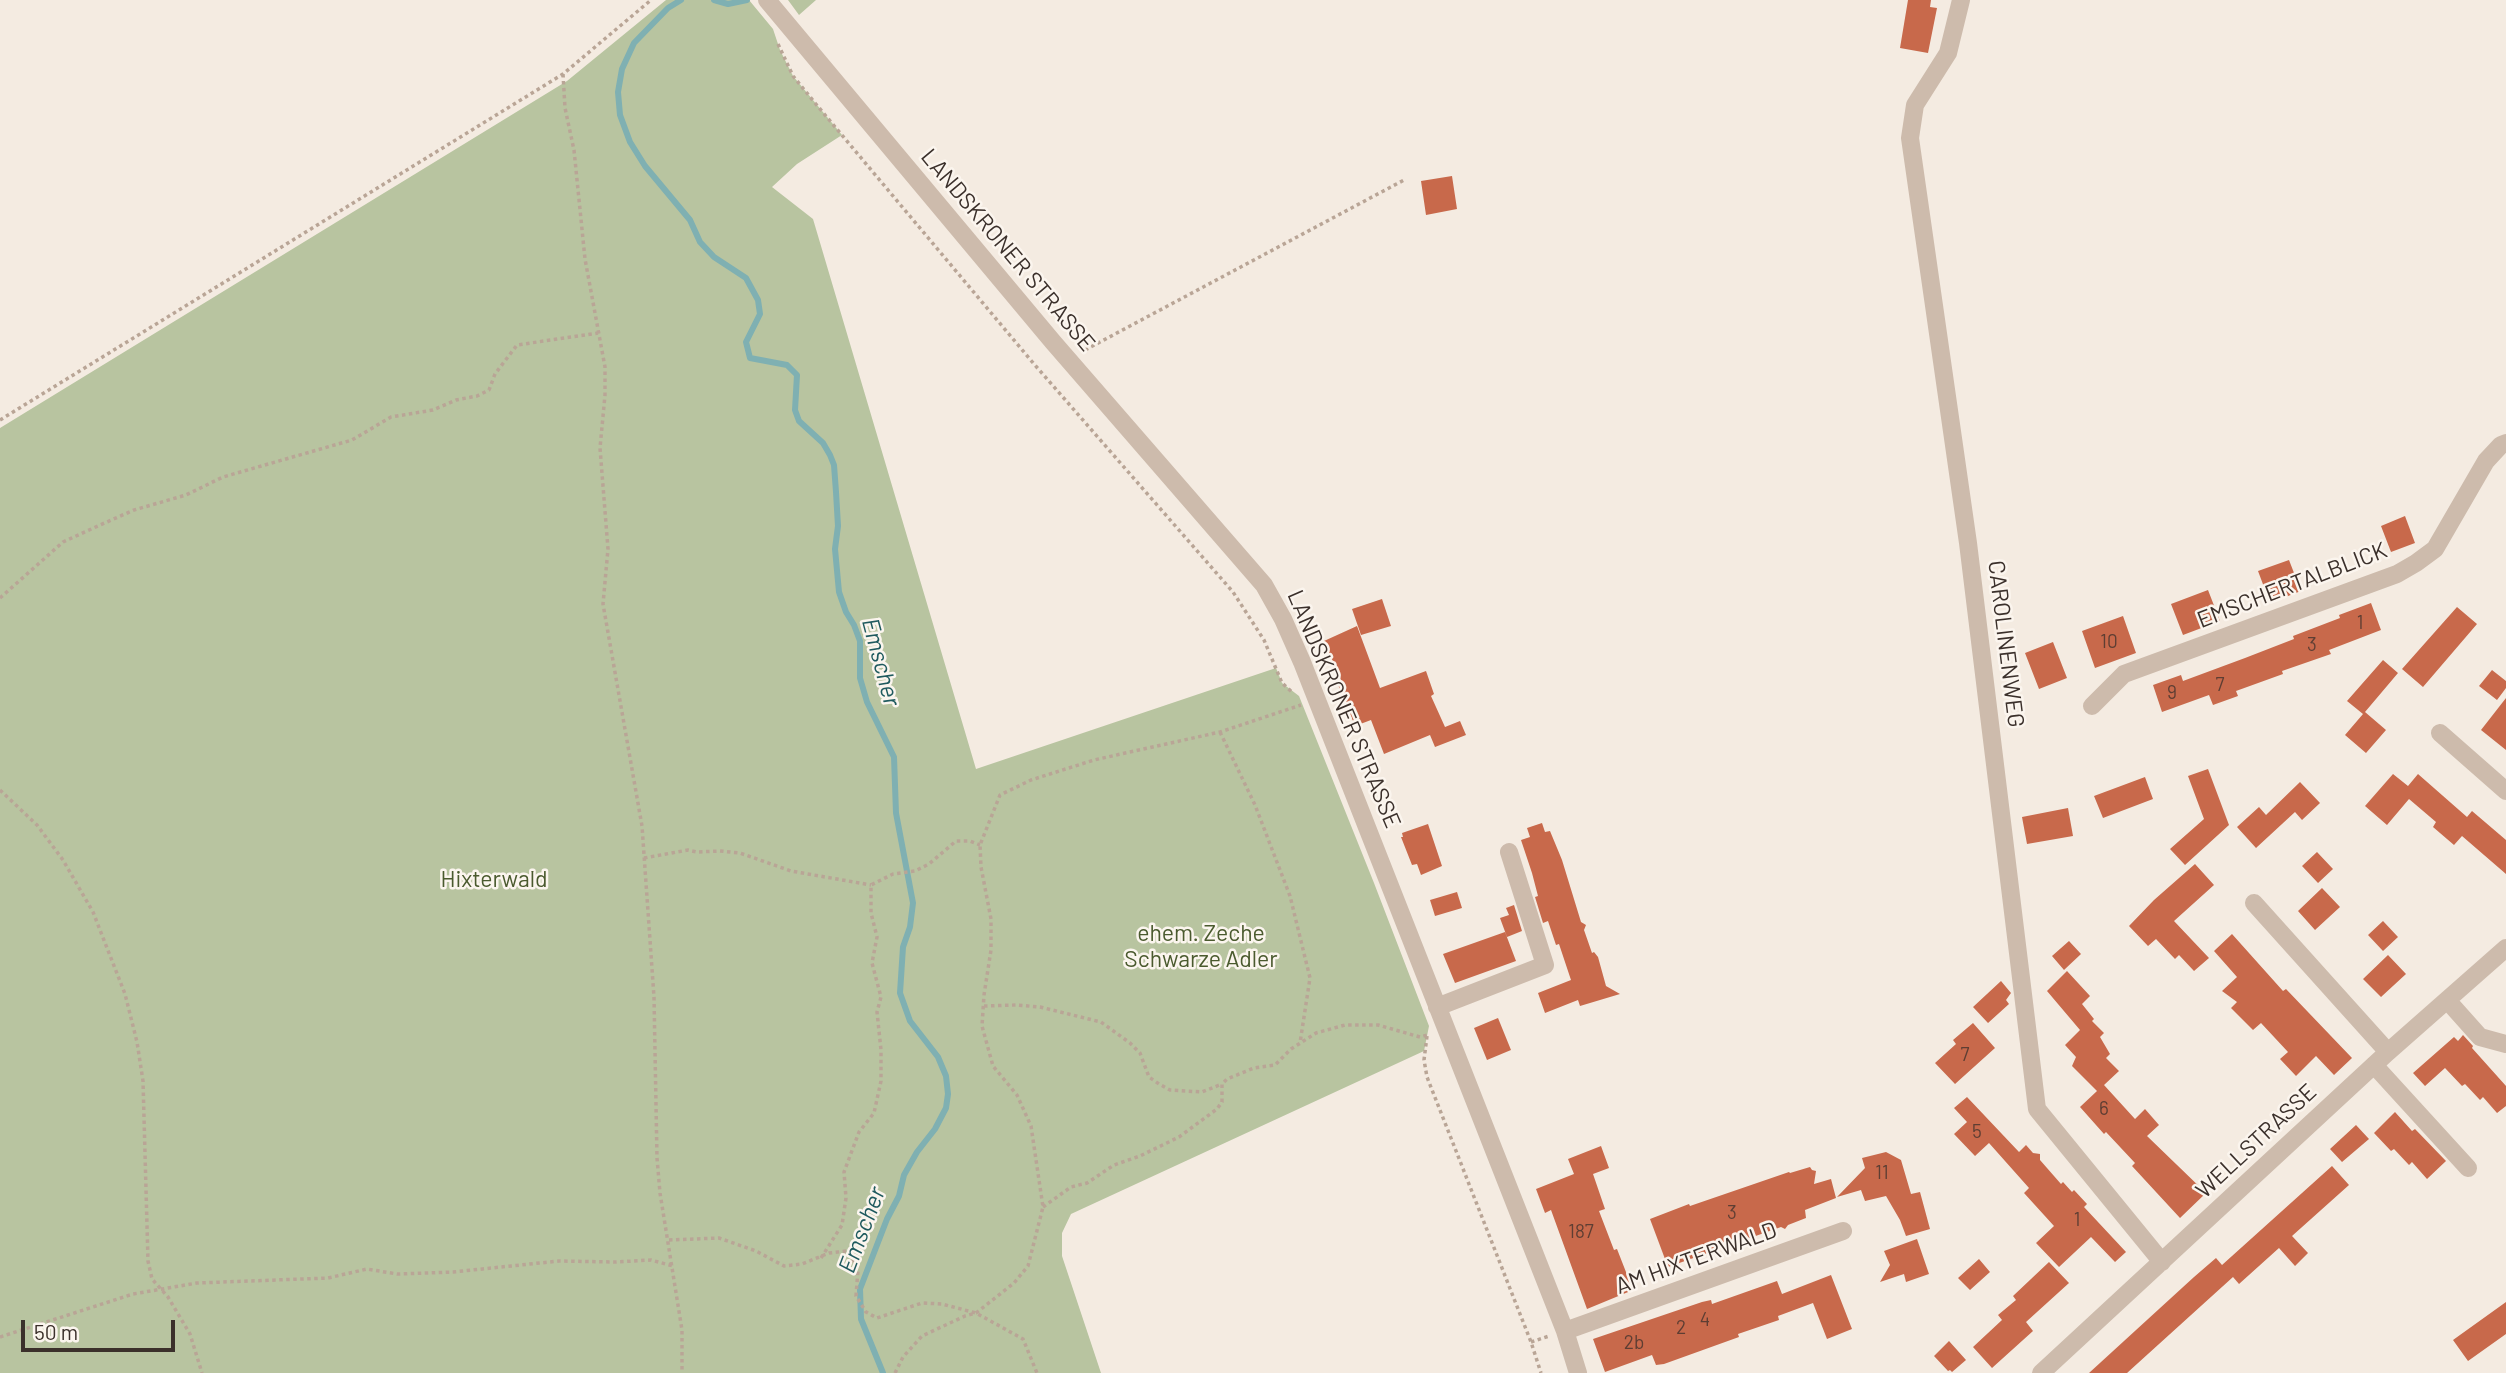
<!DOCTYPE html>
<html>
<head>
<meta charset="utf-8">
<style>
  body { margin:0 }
  #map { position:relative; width:2506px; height:1373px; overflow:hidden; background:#f4ebe1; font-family:Barlow,sans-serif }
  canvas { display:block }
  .scale { position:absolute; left:21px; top:1320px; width:154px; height:32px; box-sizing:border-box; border:4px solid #3b302b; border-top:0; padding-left:9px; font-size:21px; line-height:24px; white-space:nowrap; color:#3b302b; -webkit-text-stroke:5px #fbf5ee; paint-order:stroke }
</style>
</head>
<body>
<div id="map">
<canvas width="2506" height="1373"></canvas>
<div class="scale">50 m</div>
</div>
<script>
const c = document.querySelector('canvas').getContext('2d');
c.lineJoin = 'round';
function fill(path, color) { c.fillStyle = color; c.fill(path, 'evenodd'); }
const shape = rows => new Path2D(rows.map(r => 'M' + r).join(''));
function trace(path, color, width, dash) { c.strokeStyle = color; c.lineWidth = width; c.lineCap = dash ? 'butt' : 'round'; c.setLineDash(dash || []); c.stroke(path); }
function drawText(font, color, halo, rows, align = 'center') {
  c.font = font + ' Barlow,sans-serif'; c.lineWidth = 5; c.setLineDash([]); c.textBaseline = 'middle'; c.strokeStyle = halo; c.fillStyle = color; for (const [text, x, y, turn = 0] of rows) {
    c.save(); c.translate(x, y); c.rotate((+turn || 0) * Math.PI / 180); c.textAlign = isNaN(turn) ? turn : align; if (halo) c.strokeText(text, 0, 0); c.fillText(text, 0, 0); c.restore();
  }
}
const green = shape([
  [666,0,749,0,773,29,780,50,793,76,842,135,797,164,772,187,813,219,976,769,1276,668,1282,683,1299,696,1374,883,1429,1026,1424,1051,1071,1214,1062,1233,1062,1256,1101,1373,0,1373,0,428,567,81],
  [788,0,816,0,799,15]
]);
const stream = shape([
  [681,0,668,8,634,43,622,69,618,92,620,115,630,142,645,166,690,220,700,242,714,257,746,278,758,300,760,314,746,342,750,358,787,365,797,375,795,410,799,421,823,443,830,455,834,465,836,492,838,526,835,549,839,592,846,612,854,625,860,641,860,678,867,702,894,757,896,813,913,903,910,927,903,947,900,993,910,1021,938,1057,946,1076,948,1094,946,1108,935,1129,917,1152,904,1175,899,1196,887,1219,860,1289,861,1319,883,1373],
  [714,0,728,4,747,0]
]);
const building = shape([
  [1908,0,1931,0,1930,7,1937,8,1928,53,1900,48],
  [1452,176,1457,209,1426,215,1421,181],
  [2405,516,2415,543,2391,552,2381,526],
  [2289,560,2301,591,2270,603,2258,571],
  [2208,590,2220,621,2183,635,2171,604],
  [1382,599,1391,626,1361,635,1352,609],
  [2371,603,2381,630,2329,650,2331,654,2282,671,2283,674,2236,691,2238,696,2213,705,2209,695,2162,712,2153,685,2181,675,2183,681,2245,658,2294,639,2293,636,2340,618,2339,615],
  [2457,607,2477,624,2423,687,2402,669],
  [2123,616,2136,653,2095,668,2082,631],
  [1357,626,1380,688,1426,671,1434,694,1431,696,1445,727,1460,721,1466,735,1435,747,1430,735,1384,754,1371,720,1355,726,1337,682,1341,680,1324,641],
  [2053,642,2067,678,2039,689,2025,653],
  [2383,660,2398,673,2365,712,2386,730,2366,753,2345,735,2363,714,2347,701],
  [2492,670,2506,681,2506,688,2497,700,2479,686],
  [2506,698,2506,750,2481,730],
  [2208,769,2229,825,2185,865,2170,849,2204,819,2188,776],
  [2393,774,2408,786,2418,774,2467,817,2472,811,2506,840,2506,874,2462,836,2454,845,2433,827,2436,822,2409,799,2387,825,2365,806],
  [2145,777,2153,799,2103,818,2094,796],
  [2300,782,2320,803,2302,820,2295,812,2256,848,2237,827,2259,807,2266,815],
  [2068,808,2073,836,2027,844,2022,817],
  [1542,823,1545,832,1550,831,1562,860,1581,922,1586,925,1584,930,1592,953,1594,952,1598,957,1606,986,1620,994,1580,1006,1578,1000,1545,1013,1538,993,1571,980,1559,944,1556,945,1548,921,1543,923,1535,897,1538,896,1532,873,1521,840,1530,837,1527,828],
  [1428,824,1442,866,1421,875,1417,864,1412,865,1401,837,1403,837,1402,833],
  [2317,852,2333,869,2318,883,2302,866],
  [2195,864,2214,885,2174,921,2209,958,2194,971,2179,955,2175,959,2156,939,2148,946,2129,926,2154,900],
  [2322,888,2340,907,2315,930,2298,911],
  [1457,892,1462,908,1435,916,1430,900],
  [1514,905,1522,931,1507,937,1500,918,1509,915,1506,908],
  [2383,921,2398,937,2383,951,2368,935],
  [1505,932,1516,961,1455,983,1443,954],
  [2232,934,2283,991,2286,989,2352,1058,2334,1075,2316,1056,2296,1076,2280,1059,2288,1052,2261,1023,2253,1030,2231,1008,2237,1002,2222,991,2237,977,2214,951],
  [2069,941,2081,954,2064,970,2052,956],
  [2388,955,2406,974,2381,997,2363,979],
  [2067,971,2090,996,2082,1004,2094,1019,2092,1021,2104,1033,2100,1037,2110,1054,2106,1058,2119,1071,2104,1085,2135,1119,2145,1109,2159,1125,2147,1136,2206,1193,2180,1218,2132,1166,2135,1163,2106,1132,2104,1134,2080,1107,2097,1091,2072,1066,2076,1057,2065,1045,2080,1030,2047,991],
  [2001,981,2011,993,2006,1000,2009,1004,1988,1023,1973,1007],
  [1498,1018,1511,1050,1487,1060,1474,1028],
  [1973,1023,1995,1048,1955,1084,1935,1063,1956,1044,1953,1040],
  [2463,1035,2473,1046,2472,1048,2506,1086,2506,1106,2497,1113,2483,1097,2480,1100,2465,1084,2462,1086,2445,1068,2425,1086,2413,1073,2454,1037,2458,1041],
  [1967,1097,2019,1152,2026,1145,2033,1153,2040,1154,2040,1160,2061,1184,2063,1182,2072,1192,2074,1190,2087,1204,2084,1207,2126,1252,2115,1262,2091,1237,2059,1267,2036,1243,2054,1226,2024,1193,2029,1188,1989,1143,1975,1156,1954,1134,1967,1122,1954,1108],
  [2395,1112,2412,1131,2415,1129,2446,1161,2427,1179,2412,1162,2409,1165,2394,1149,2391,1151,2374,1133],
  [2356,1125,2369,1139,2342,1162,2330,1149],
  [1601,1146,1609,1168,1593,1174,1605,1209,1599,1211,1614,1250,1617,1249,1633,1290,1587,1309,1551,1210,1545,1213,1536,1189,1574,1174,1568,1159],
  [1886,1152,1901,1160,1911,1194,1920,1192,1930,1229,1906,1236,1900,1220,1886,1196,1865,1201,1861,1190,1837,1197,1865,1168,1862,1158],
  [2332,1166,2349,1185,2292,1236,2308,1253,2295,1266,2279,1248,2239,1284,2233,1277,2127,1373,2089,1373,2194,1277,2216,1258,2222,1265],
  [1810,1167,1812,1170,1816,1171,1814,1184,1831,1179,1836,1198,1805,1210,1806,1218,1788,1225,1785,1229,1781,1227,1668,1267,1650,1219,1689,1204,1690,1206,1789,1172,1790,1173],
  [1917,1239,1929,1274,1906,1282,1904,1274,1880,1282,1890,1265,1884,1251],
  [1979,1259,1990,1272,1970,1290,1958,1278],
  [2049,1262,2069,1283,2026,1322,2033,1331,1992,1368,1973,1347,2002,1320,1998,1315,2016,1300,2013,1296],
  [1831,1275,1852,1329,1827,1339,1813,1303,1778,1316,1779,1320,1738,1334,1739,1337,1664,1364,1656,1365,1652,1355,1605,1372,1593,1339,1702,1302,1711,1300,1712,1304,1777,1281,1782,1294],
  [2506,1302,2506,1334,2468,1361,2453,1340],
  [1949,1341,1966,1360,1952,1372,1950,1370,1948,1371,1934,1356]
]);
const path = shape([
  [778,44,793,76,815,103,1034,364,1233,592,1264,640,1282,683,1293,693],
  [563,74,565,108,574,150,585,259,605,367,605,395,600,448,608,549,603,604,642,826,654,997,657,1158,660,1193,682,1330,682,1373],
  [1085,350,1404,180],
  [0,420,563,74,651,0],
  [0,598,63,542,100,525,134,510,186,495,223,477,352,440,391,417,433,410,456,400,477,396,489,390,495,374,517,345,598,333],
  [1220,732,1255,805,1290,896,1310,978,1300,1043],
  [0,790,37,825,63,860,93,912,125,994,137,1042,143,1081,148,1261,152,1279,168,1297,190,1334,202,1373],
  [644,858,688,850,697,852,720,851,740,853,791,871,871,885],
  [984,1006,1016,1005,1040,1007,1101,1022,1130,1043,1140,1053,1149,1077,1159,1084,1170,1090,1202,1092,1222,1084],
  [1427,1036,1424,1060,1427,1077,1531,1342,1541,1373],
  [1043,1207,1071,1187,1087,1183,1114,1165,1140,1156,1179,1137,1217,1109,1222,1102,1222,1084,1227,1079,1254,1068,1275,1065,1291,1049,1316,1033,1345,1025,1378,1025,1420,1037,1428,1035],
  [669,1240,719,1238,756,1251,784,1266,802,1264,829,1253,847,1251,858,1270,856,1296,866,1312,877,1318,922,1303,942,1304,976,1313,1023,1339,1037,1373],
  [821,1258,842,1225,846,1198,844,1172,859,1132,874,1113,881,1081,881,1050,877,1012,881,997,872,963,877,937,871,913,871,885,893,874,915,871,929,864,956,841,970,841,980,845],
  [0,1337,133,1294,197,1283,328,1278,367,1269,397,1274,453,1272,559,1261,616,1262,651,1260,673,1266],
  [1531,1342,1549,1336],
  [895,1373,903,1357,922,1336,965,1316,976,1313,1014,1283,1028,1266,1043,1207,1031,1126,1017,1095,993,1066,982,1026,984,995,991,950,991,919,981,867,980,845,1000,795,1031,780,1094,760,1220,732,1301,705]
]);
const minor = shape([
  [767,0,1053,342,1264,585,1283,619,1302,662,1565,1331,1578,1373],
  [1961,0,1948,53,1915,105,1910,138,1968,543,2037,1109,2162,1262],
  [2092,706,2124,674,2397,574,2416,563,2435,549,2486,461,2501,445,2506,443],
  [2440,733,2506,791],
  [2254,903,2388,1052],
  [2447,1000,2480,1037,2506,1044],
  [1437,1007,1545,965,1509,852],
  [2374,1065,2468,1168],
  [1565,1331,1843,1231],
  [2041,1373,2388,1052,2506,948]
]);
const numberNames = [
  ["1",2360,623],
  ["10",2109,642],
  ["3",2312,645],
  ["7",2220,685],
  ["9",2172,693],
  ["7",1965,1055],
  ["6",2104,1109],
  ["5",1977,1132],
  ["11",1882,1173],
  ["3",1732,1213],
  ["1",2077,1220],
  ["187",1581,1232],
  ["4",1705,1320],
  ["2",1681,1328],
  ["2b",1634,1343]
];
const streetNames = [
  ["LANDSKRONER STRASSE",1008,250,50],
  ["EMSCHERTALBLICK",2292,585,-21],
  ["CAROLINENWEG",2006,644,83],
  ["LANDSKRONER STRASSE",1344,709,67],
  ["WELLSTRASSE",2256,1141,-43],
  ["AM HIXTERWALD",1696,1258,-20]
];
const parkNames = [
  ["Hixterwald",494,879],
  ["ehem. Zeche",1201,933],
  ["Schwarze Adler",1201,959]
];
const waterNames = [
  ["Emscher",881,662,75],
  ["Emscher",862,1230,-69]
];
fill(green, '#b8c4a0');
trace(stream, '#7fb0b2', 6);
fill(building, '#c8694b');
trace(path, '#b9a596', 3.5, [3.5, 3.5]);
trace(minor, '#cdbbac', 18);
drawText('19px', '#5e3e33', null, numberNames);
drawText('23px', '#3b302b', '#fbf5ee', streetNames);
drawText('23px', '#4a5a2e', '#fbf5ee', parkNames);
drawText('italic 24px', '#1f5a5e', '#fbf5ee', waterNames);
</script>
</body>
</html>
